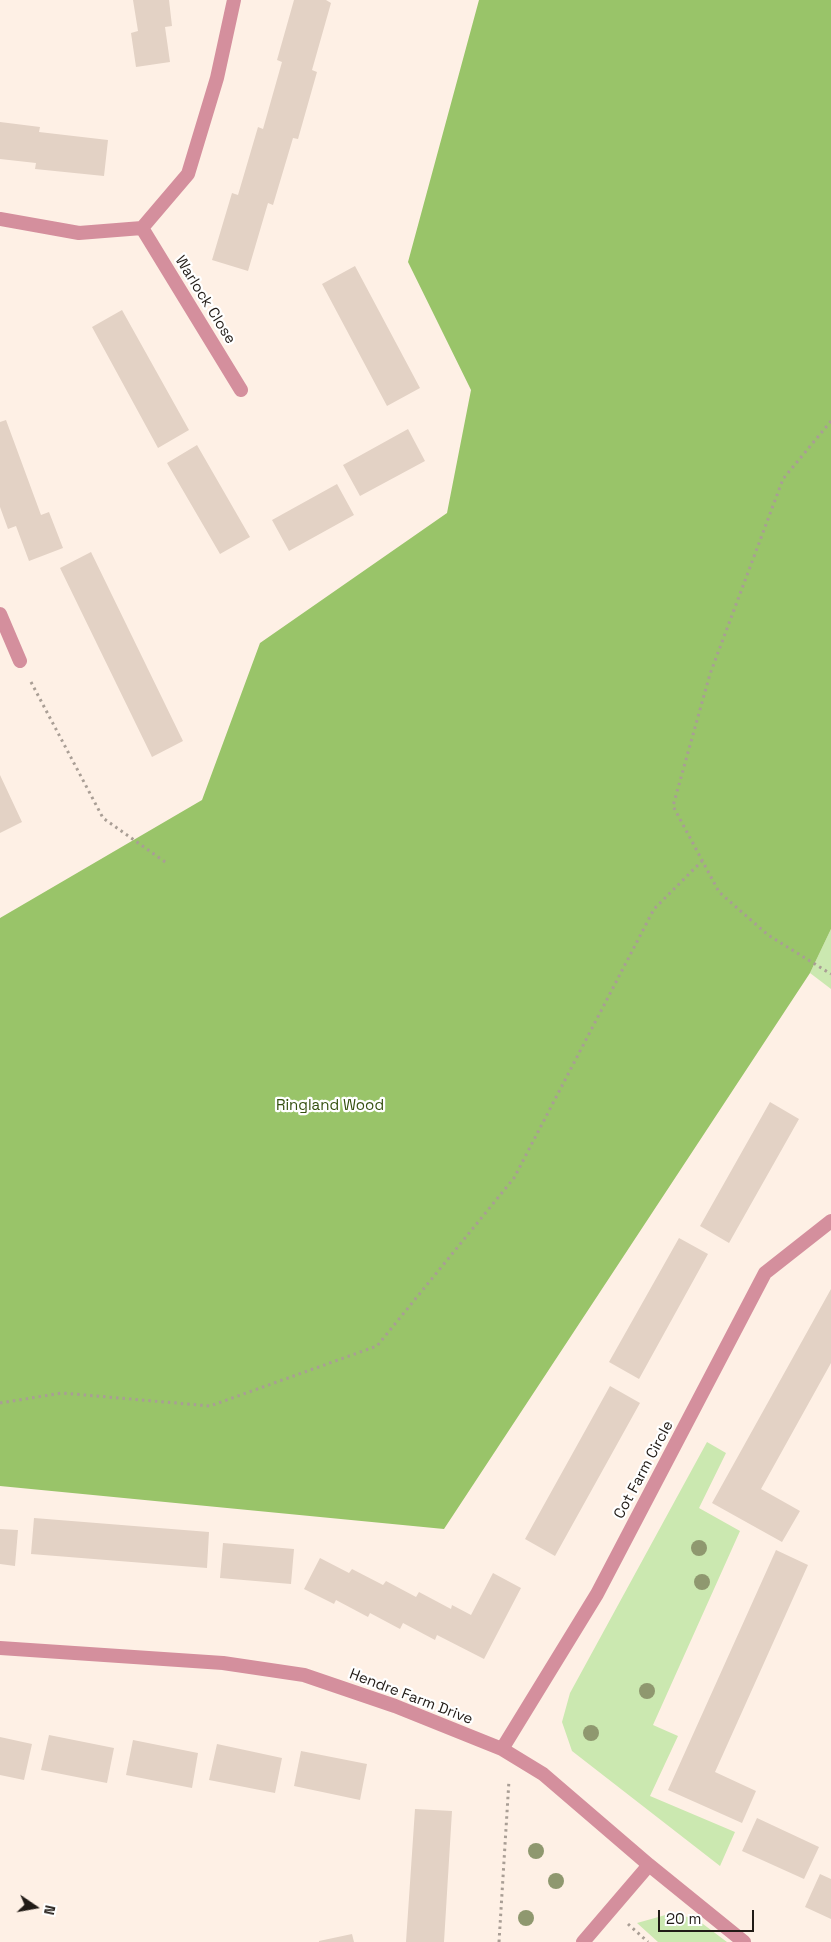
<!DOCTYPE html>
<html>
<head>
<meta charset="utf-8">
<style>
  body { margin:0 }
  #map { position:relative; width:831px; height:1942px; overflow:hidden; background:#fef0e5; font-family:"Space Grotesk",sans-serif }
  canvas { display:block }
  .north { position:absolute; left:10px; top:1882px; width:50px; height:50px; -webkit-text-stroke:4px #fff; paint-order:stroke; rotate:102deg; font-size:14px; font-weight:700; line-height:20px; text-align:center; color:#211b16 }
  .north::after { content:''; display:block; margin:auto; width:18px; height:22px; background:#211b16; clip-path:polygon(50% 0,100% 100%,50% 72%,0 100%) }
  .scale { position:absolute; left:658px; top:1910px; width:96px; height:22px; box-sizing:border-box; border:2px solid #211b16; border-top:0; padding-left:6px; font-size:15px; line-height:18px; white-space:nowrap; color:#211b16; -webkit-text-stroke:4px #fff; paint-order:stroke }
</style>
</head>
<body>
<div id="map">
<canvas width="831" height="1942"></canvas>
<div class="north">N</div>
<div class="scale">20 m</div>
</div>
<script>
const c = document.querySelector('canvas').getContext('2d');
c.lineJoin = 'round';
function fill(path, color) { c.fillStyle = color; c.fill(path, 'evenodd'); }
const shape = rows => new Path2D(rows.map(r => 'M' + r).join(''));
function trace(path, color, width, dash) { c.strokeStyle = color; c.lineWidth = width; c.lineCap = dash ? 'butt' : 'round'; c.setLineDash(dash || []); c.stroke(path); }
function drawText(font, color, halo, rows, align = 'center') {
  c.font = font + ' "Space Grotesk",sans-serif'; c.lineWidth = 4.5; c.setLineDash([]); c.textBaseline = 'middle'; c.strokeStyle = halo; c.fillStyle = color; for (const [text, x, y, turn = 0] of rows) {
    c.save(); c.translate(x, y); c.rotate((+turn || 0) * Math.PI / 180); c.textAlign = isNaN(turn) ? turn : align; if (halo) c.strokeText(text, 0, 0); c.fillText(text, 0, 0); c.restore();
  }
}
const green = shape([
  [831,929,831,989,810,973],
  [707,1442,726,1453,699,1508,740,1531,653,1725,678,1736,650,1796,735,1832,720,1866,572,1751,562,1722,570,1693],
  [669,1914,695,1918,727,1942,658,1942,637,1923]
]);
const forest = shape([
  [479,0,831,0,831,929,810,973,444,1529,0,1486,0,918,202,800,260,643,447,513,471,390,408,262]
]);
const building = shape([
  [133,0,169,0,172,26,165,27,170,62,136,67,131,33,138,31],
  [294,0,326,0,331,3,312,70,317,72,298,139,293,138,273,205,268,203,248,271,212,260,232,193,238,195,258,127,263,129,282,62,277,60],
  [0,122,40,127,39,132,108,140,104,176,35,169,36,163,0,159],
  [355,266,420,388,387,406,322,284],
  [122,310,189,430,158,448,92,327],
  [6,420,41,515,49,512,63,548,29,561,16,526,8,529,0,507,0,422],
  [408,429,425,461,360,496,343,465],
  [197,445,250,537,220,554,167,463],
  [337,484,354,515,289,551,272,520],
  [91,552,183,741,152,757,60,568],
  [0,775,22,822,0,833],
  [770,1102,799,1119,729,1243,700,1226],
  [679,1238,708,1254,639,1379,609,1362],
  [831,1289,831,1363,761,1489,800,1511,782,1542,712,1503],
  [610,1386,640,1403,555,1556,525,1539],
  [34,1518,209,1532,207,1568,31,1554],
  [0,1529,18,1530,15,1566,0,1564],
  [223,1543,294,1549,291,1584,220,1578],
  [776,1550,808,1565,715,1772,756,1791,742,1823,668,1790],
  [320,1558,349,1573,352,1569,383,1585,386,1581,416,1597,419,1592,451,1609,452,1605,471,1615,493,1573,521,1588,484,1659,437,1635,435,1640,403,1623,400,1629,370,1613,368,1617,336,1600,334,1604,304,1589],
  [49,1735,114,1748,107,1783,41,1770],
  [0,1737,32,1744,24,1780,0,1775],
  [133,1740,198,1753,192,1788,126,1775],
  [217,1744,282,1758,275,1793,209,1780],
  [301,1751,367,1764,360,1800,294,1786],
  [415,1809,452,1811,444,1942,406,1942],
  [757,1818,819,1847,804,1879,742,1851],
  [820,1874,831,1879,831,1919,805,1907],
  [352,1934,354,1942,319,1942,319,1941]
]);
const path = shape([
  [831,421,783,479,710,674,673,806,719,892,768,935,831,974],
  [31,682,103,818,168,864],
  [0,1403,62,1393,210,1406,377,1346,514,1178,654,909,702,861],
  [628,1924,648,1942],
  [499,1942,509,1780]
]);
const minor = shape([
  [0,219,79,233,142,228,188,174,217,78,234,0],
  [142,228,241,390],
  [0,614,20,661],
  [0,1648,223,1663,304,1675,395,1706,502,1749,543,1774,649,1865,744,1942],
  [502,1749,597,1594,765,1273,831,1221],
  [583,1942,649,1865]
]);
const trees = [
  [699,1548],
  [702,1582],
  [647,1691],
  [591,1733],
  [536,1851],
  [556,1881],
  [526,1918]
];
const streetNames = [
  ["Warlock Close",205,300,58],
  ["Cot Farm Circle",644,1470,-62],
  ["Hendre Farm Drive",411,1697,21]
];
const parkNames = [
  ["Ringland Wood",330,1106]
];
fill(green, '#cbe8b0');
fill(forest, '#99c469');
fill(building, '#e3d2c5');
trace(path, '#a99e95', 3, [2.5, 4]);
trace(minor, '#d48f9d', 14);
c.fillStyle = '#8f986f';
for (const [x, y] of trees) { c.beginPath(); c.arc(x, y, 8, 0, 2 * Math.PI); c.fill(); }
drawText('15px', '#211b16', '#fff', streetNames);
drawText('15px', '#35500f', '#fff', parkNames);
</script>
</body>
</html>
